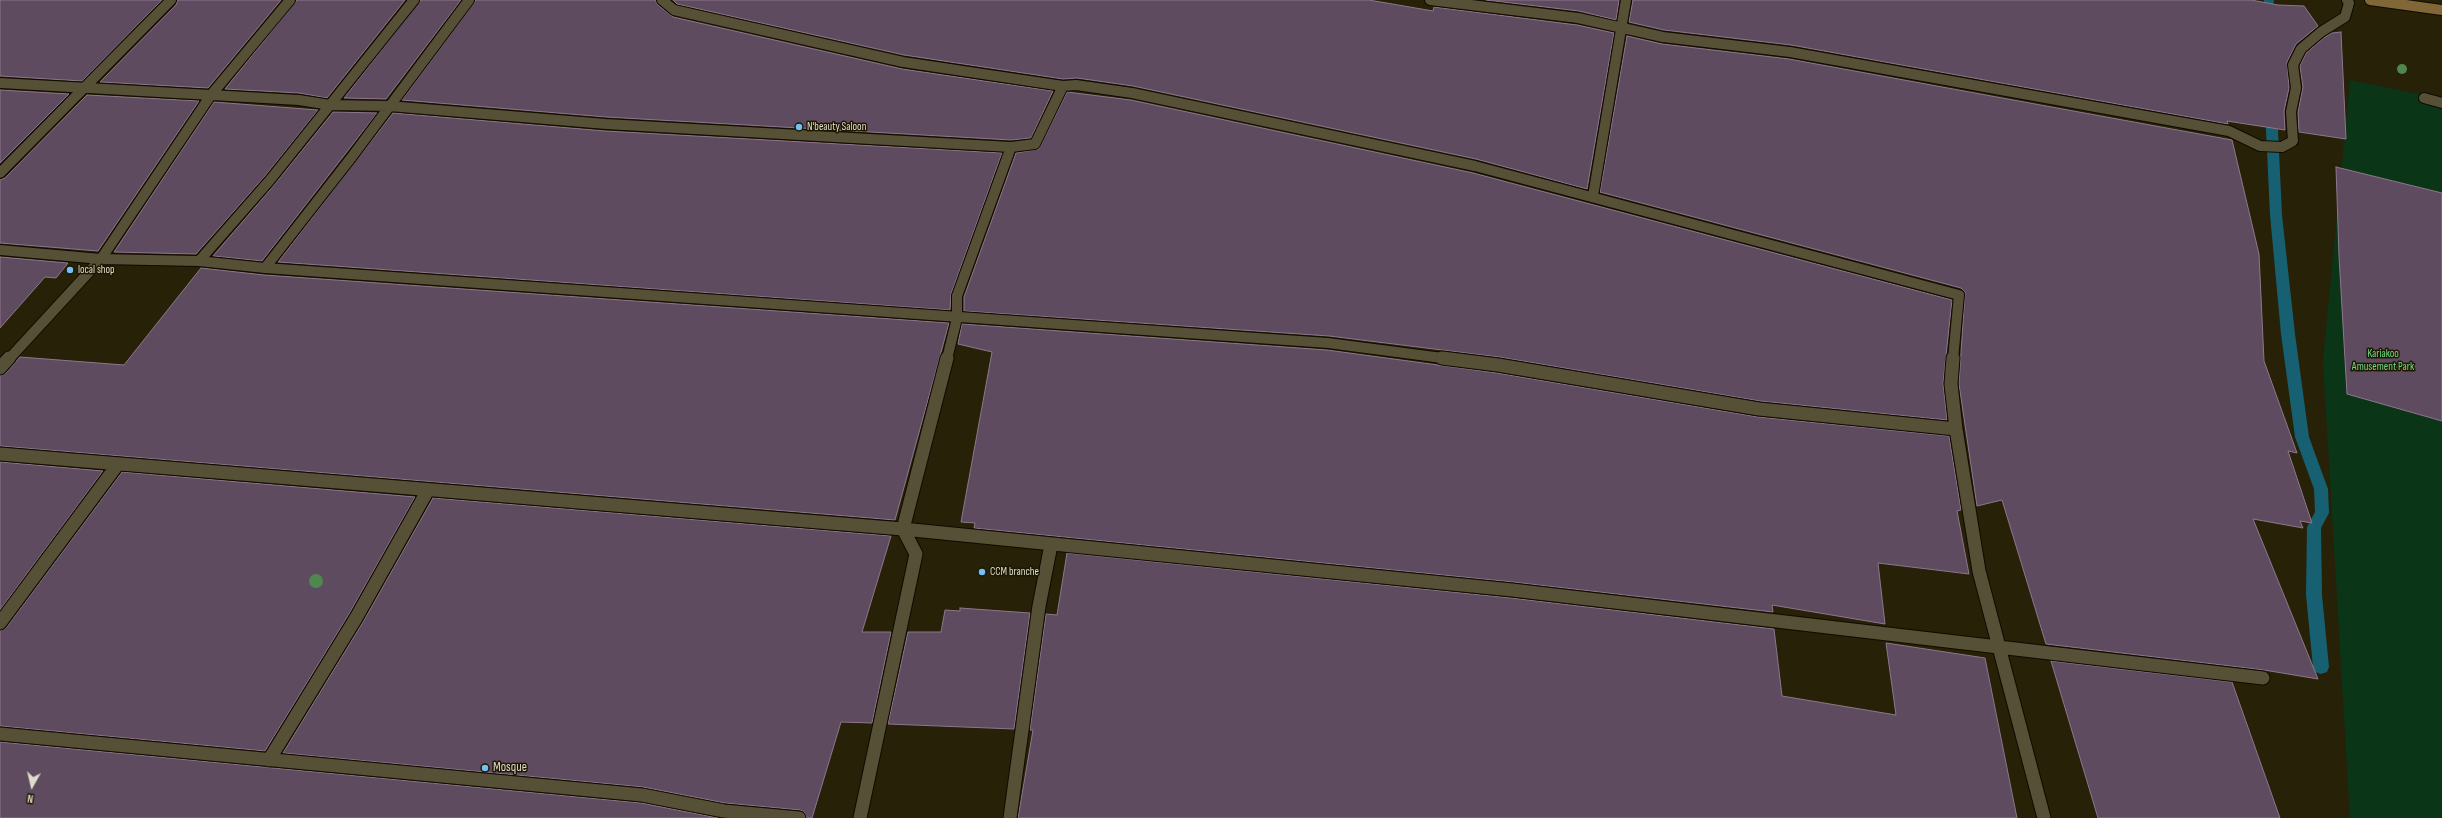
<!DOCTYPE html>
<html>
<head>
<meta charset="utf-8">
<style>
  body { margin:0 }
  #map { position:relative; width:2442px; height:818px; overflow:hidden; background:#272107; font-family:"Sofia Sans Condensed",sans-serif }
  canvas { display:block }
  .north { position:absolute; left:12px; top:766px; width:40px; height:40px; -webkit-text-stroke:3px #1d1801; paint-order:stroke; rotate:188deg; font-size:11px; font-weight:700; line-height:16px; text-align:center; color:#dfdbcc }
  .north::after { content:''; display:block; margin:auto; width:14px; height:18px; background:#dfdbcc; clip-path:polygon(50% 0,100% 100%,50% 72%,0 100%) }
</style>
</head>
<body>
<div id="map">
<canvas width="2442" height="818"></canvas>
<div class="north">N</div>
</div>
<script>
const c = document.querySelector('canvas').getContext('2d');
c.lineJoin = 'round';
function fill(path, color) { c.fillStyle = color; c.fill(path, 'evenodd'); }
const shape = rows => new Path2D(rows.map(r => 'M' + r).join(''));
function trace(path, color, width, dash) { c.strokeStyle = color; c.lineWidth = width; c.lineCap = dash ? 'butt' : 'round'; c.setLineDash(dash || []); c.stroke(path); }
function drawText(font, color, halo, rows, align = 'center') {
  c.font = font + ' "Sofia Sans Condensed",sans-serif'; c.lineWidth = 3; c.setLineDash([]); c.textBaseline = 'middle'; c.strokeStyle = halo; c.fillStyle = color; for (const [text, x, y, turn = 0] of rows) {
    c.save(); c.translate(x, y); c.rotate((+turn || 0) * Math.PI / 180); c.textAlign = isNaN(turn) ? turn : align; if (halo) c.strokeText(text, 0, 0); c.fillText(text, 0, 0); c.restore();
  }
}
const green = shape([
  [2350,80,2442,99,2442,818,2350,818,2323,361]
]);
const stream = shape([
  [2264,0,2274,0,2271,22,2266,25,2261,22,2264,0],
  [2271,105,2277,109,2282,215,2295,334,2309,437,2328,489,2329,513,2321,528,2322,595,2329,667,2327,672,2321,674,2315,672,2313,667,2306,595,2307,527,2315,512,2314,489,2295,437,2281,334,2270,215,2265,109,2271,105]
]);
const building = shape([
  [0,0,162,0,82,81,0,76,0,0],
  [178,0,281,0,208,88,100,82,176,5,178,0],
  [297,0,405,0,327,98,299,93,225,89,297,0],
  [421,0,461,0,386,99,344,98,421,0],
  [476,0,655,0,658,5,673,17,902,69,1053,91,1031,138,1011,140,606,117,402,100,476,0],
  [673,0,1369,0,1433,11,1434,7,1577,25,1614,33,1587,189,1476,159,1133,86,1077,78,1063,79,904,55,677,4,673,0],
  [1486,0,1619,0,1616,20,1579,11,1486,0],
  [1633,0,2251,0,2278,5,2304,6,2318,26,2296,44,2287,62,2289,88,2284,111,2285,130,2227,121,2228,124,1791,45,1664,30,1629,22,1633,0],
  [2341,32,2346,139,2299,132,2298,112,2303,87,2300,66,2306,53,2325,37,2332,33,2341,32],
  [1627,36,1662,44,1789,59,2232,140,2259,254,2264,361,2297,453,2288,451,2312,523,2300,521,2303,528,2253,519,2318,679,2264,670,2046,644,2002,500,1977,506,1959,384,1965,292,1961,288,1600,192,1627,36],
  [0,90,69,94,0,163,0,90],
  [1067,92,1131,100,1473,173,1952,300,1943,383,1947,420,1760,401,1499,357,1329,336,964,311,964,297,1016,153,1039,149,1067,92],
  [87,95,199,101,98,251,0,243,0,180,5,178,87,95],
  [214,102,318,110,265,176,196,254,114,252,214,102],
  [333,112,377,113,262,261,213,256,275,184,333,112],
  [393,113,605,131,1002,153,951,294,950,310,278,262,393,113],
  [2336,167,2442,193,2442,421,2347,394,2339,256,2336,167],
  [0,257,68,263,56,278,45,277,0,328,0,257],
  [201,268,264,275,949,323,895,520,0,446,0,376,6,373,20,357,124,365,201,268],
  [962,324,1327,350,1497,373,1758,417,1949,436,1961,510,1957,511,1969,574,1878,563,1885,624,1772,605,1773,612,1513,582,974,528,975,523,961,522,992,352,958,344,962,324],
  [0,462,103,471,0,610,0,462],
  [122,472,415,497,349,614,265,751,0,726,0,631,6,628,122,472],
  [433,498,891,536,862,632,891,632,872,723,841,722,812,818,807,818,804,812,800,810,725,803,643,787,283,753,363,622,433,498],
  [1067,553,1511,598,1774,629,1782,696,1896,715,1886,643,1985,658,2017,818,1018,818,1033,730,1030,730,1046,614,1057,615,1067,553],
  [960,608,1030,613,1014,729,888,724,908,632,941,632,945,610,960,611,960,608],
  [2051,661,2232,682,2280,818,2098,818,2051,661],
  [0,742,641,803,718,818,0,818,0,742]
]);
const lane = shape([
  [2424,98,2442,103]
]);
const streetFar1 = shape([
  [1430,0,1578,18,1663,37,1790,52,2229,131,2260,146,2282,147,2293,141,2291,112,2296,88,2293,65,2301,49,2321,32,2345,17,2349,3,2347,0],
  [0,83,299,100,330,105,389,106,606,124,1011,147,1035,144,1063,86,903,62,674,10,662,0],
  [1063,86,1076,85,1132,93,1475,166,1959,295,1953,359],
  [0,173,171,0],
  [1593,196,1626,0],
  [0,250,101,259,199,261,265,268,1328,343,1450,359],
  [199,261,270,180,414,0],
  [265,268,351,158,469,0],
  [9,359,101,259,211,95,290,0],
  [947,359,957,318,957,296,1011,147]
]);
const street = shape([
  [1442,358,1498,365,1759,409,1956,429],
  [1953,358,1951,384,1956,429,1979,571,2044,818],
  [0,368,9,358],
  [0,454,903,529,1512,590,2263,678],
  [0,623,118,464],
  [0,734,642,795,724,811,799,818],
  [269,760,356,618,428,490],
  [860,818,916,554,903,529,947,358],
  [1010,818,1039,606,1051,545]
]);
const secondary = shape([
  [2370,0,2442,10]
]);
const trees = [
  [2402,69,5],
  [316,581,7]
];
const markers = [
  [799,127,4,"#74c0f6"],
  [70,270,4,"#74c0f6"],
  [982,572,4,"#74c0f6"],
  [485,768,4,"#74c0f6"]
];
const poiNames = [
  ["N'beauty Saloon",807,127],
  ["local shop",78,270],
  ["CCM branche",990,572]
];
const parkNames = [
  ["Kariakoo",2383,354],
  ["Amusement Park",2383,367]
];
const nearPoinames = [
  ["Mosque",493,768]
];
fill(green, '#0b3517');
fill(stream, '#166071');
fill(building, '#5f4b5f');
trace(building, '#8d778c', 1);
trace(lane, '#100a00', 12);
trace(streetFar1, '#100a00', 12);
trace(street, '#100a00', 15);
trace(secondary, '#100a00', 12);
trace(lane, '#565036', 10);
trace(streetFar1, '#565036', 10);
trace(street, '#565036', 13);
trace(secondary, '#816638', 10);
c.fillStyle = '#50874e';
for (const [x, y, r] of trees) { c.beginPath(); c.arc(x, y, r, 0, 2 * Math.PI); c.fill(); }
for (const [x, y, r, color] of markers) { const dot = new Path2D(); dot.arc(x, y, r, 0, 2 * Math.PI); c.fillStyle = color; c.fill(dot); trace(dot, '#1d1801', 1.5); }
drawText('11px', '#dfdbcc', '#1d1801', poiNames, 'left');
drawText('11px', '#72db88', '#1d1801', parkNames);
drawText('13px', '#dfdbcc', '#1d1801', nearPoinames, 'left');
</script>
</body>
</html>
